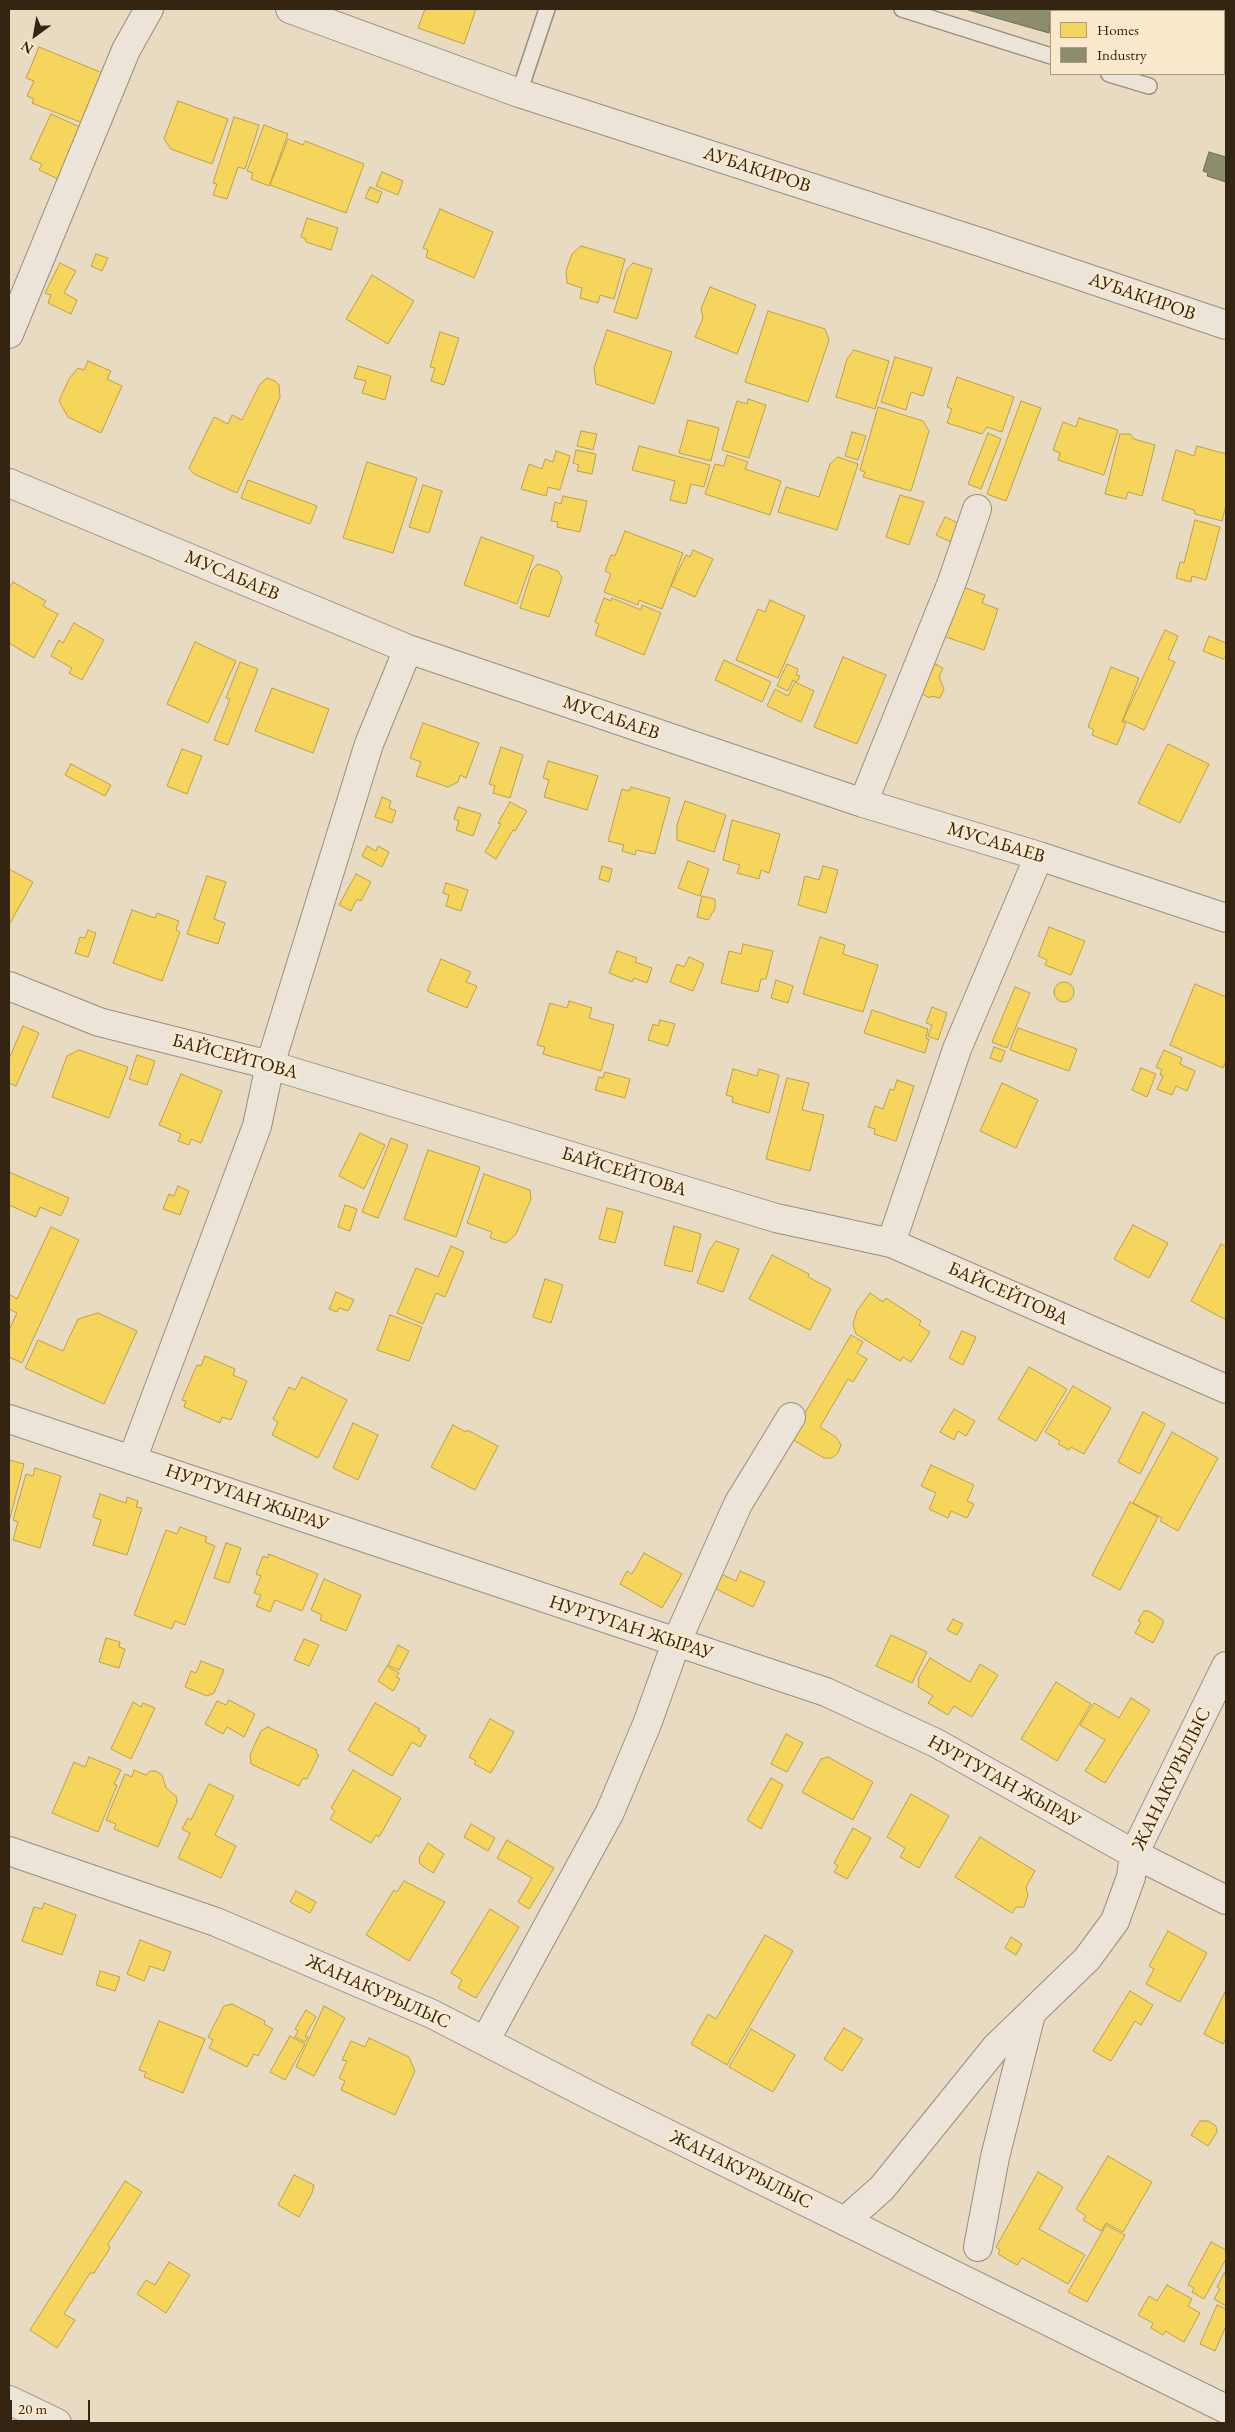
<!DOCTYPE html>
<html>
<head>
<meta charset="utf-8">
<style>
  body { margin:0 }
  #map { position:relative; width:1235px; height:2432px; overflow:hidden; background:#e9dac2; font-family:"EB Garamond",serif }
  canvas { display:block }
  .frame { position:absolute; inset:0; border:10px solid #332512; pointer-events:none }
  .legend { position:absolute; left:1050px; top:10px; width:175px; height:65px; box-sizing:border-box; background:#fbe9cd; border:1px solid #ab9b82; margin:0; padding:6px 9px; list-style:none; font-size:15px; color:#332512 }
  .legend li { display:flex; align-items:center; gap:10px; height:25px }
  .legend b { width:25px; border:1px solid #ab9b82 }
  .north { position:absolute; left:10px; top:10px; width:50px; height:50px; -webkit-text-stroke:4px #fbe9cd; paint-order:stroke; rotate:212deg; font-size:14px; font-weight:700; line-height:20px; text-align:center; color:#332512 }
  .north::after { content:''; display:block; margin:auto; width:18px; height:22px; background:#332512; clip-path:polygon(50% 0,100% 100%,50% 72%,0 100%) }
  .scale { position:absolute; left:10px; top:2400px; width:80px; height:22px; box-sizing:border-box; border:2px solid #332512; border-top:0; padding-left:6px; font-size:15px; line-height:18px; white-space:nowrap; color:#332512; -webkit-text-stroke:4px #fbe9cd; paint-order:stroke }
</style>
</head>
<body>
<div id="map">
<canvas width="1235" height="2432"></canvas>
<div class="frame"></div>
<ul class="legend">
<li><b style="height:14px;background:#f6d55c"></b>Homes</li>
<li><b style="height:14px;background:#8c8c6e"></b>Industry</li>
</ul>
<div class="north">N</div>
<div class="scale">20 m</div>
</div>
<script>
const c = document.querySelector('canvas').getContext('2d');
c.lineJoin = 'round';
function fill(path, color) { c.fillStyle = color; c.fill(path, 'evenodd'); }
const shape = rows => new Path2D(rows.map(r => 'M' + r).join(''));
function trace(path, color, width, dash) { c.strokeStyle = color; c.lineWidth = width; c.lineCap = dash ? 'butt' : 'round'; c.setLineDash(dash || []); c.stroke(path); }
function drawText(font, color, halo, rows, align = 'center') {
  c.font = font + ' "EB Garamond",serif'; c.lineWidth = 5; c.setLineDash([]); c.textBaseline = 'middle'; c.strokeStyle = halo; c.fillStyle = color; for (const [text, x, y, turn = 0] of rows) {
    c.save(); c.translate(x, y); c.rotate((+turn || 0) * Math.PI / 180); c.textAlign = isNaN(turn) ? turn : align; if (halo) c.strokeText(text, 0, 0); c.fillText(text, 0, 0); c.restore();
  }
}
const homes = shape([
  [425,9,476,9,464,44,418,28,425,9],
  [39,47,105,74,85,124,32,103,34,99,27,96,34,81,26,78,39,47],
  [178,101,228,119,212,164,171,149,164,139,178,101],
  [51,114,82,128,58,179,39,170,42,164,30,159,51,114],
  [234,117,259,125,245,169,238,167,227,199,213,195,217,184,213,183,234,117],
  [264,125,288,134,269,186,251,179,253,173,247,171,264,125],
  [288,139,303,145,305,141,364,164,346,213,270,185,288,139],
  [382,172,403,181,398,195,376,186,382,172],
  [370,187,382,192,378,203,365,198,370,187],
  [440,209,493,232,474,278,426,257,428,250,423,248,440,209],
  [307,218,338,228,331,250,306,242,306,239,301,237,307,218],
  [581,246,625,259,614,299,600,295,598,303,580,298,582,288,567,283,566,271,572,254,581,246],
  [96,254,108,258,102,271,91,266,96,254],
  [60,263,76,271,64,293,77,300,71,314,48,303,51,295,45,293,60,263],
  [633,263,652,269,637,319,614,312,627,269,633,263],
  [372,275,414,301,388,344,346,319,372,275],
  [710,287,756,305,737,354,695,337,703,318,701,309,710,287],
  [768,311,825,329,829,340,808,402,745,382,768,311],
  [607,330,672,352,654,404,596,384,594,368,607,330],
  [440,332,459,338,444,385,431,381,435,368,430,367,440,332],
  [854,350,889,361,875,409,836,397,847,359,854,350],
  [895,357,932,368,923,396,911,392,906,410,881,402,895,357],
  [88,361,111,371,107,379,122,386,101,433,68,417,59,401,69,379,78,368,84,370,88,361],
  [358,366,391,376,385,400,362,393,366,381,354,378,358,366],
  [957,377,1014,397,1002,432,987,427,982,434,947,423,952,409,947,407,957,377],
  [267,378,275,381,279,385,280,397,237,493,194,474,189,468,214,417,228,424,232,415,242,420,260,384,267,378],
  [748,399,766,405,749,458,722,450,737,401,747,404,748,399],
  [1021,401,1041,408,1006,501,987,494,1021,401],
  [878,407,923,421,929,431,911,491,863,477,865,472,860,470,878,407],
  [1079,418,1118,430,1104,475,1058,460,1060,453,1053,450,1063,422,1076,427,1079,418],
  [688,420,719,428,711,461,679,453,688,420],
  [581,431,597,434,593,450,577,446,581,431],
  [852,432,866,436,858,460,845,456,852,432],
  [988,433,1001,439,981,489,968,484,988,433],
  [1120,434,1130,434,1134,439,1155,445,1142,496,1128,492,1126,499,1105,494,1120,434],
  [639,446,710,465,704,487,691,484,686,504,670,500,675,481,632,470,639,446],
  [1197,446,1226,454,1226,505,1222,521,1195,514,1194,510,1162,500,1176,450,1194,456,1197,446],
  [576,450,596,454,592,474,577,471,579,465,573,463,576,450],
  [556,451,570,456,560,490,548,487,546,496,521,489,529,464,542,469,545,459,553,462,556,451],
  [727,455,748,462,745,469,781,481,770,515,705,494,715,464,724,466,727,455],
  [838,457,858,464,837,530,778,512,786,487,819,497,830,464,838,457],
  [367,462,417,478,393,553,343,538,367,462],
  [248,480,317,506,310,524,241,498,248,480],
  [423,485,442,491,429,533,409,527,423,485],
  [900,495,924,502,909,545,886,537,900,495],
  [563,496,587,501,580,532,557,527,558,522,551,521,555,502,561,504,563,496],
  [945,517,960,524,951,542,936,535,945,517],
  [1195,520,1220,527,1206,580,1192,576,1191,582,1176,578,1180,562,1184,563,1195,520],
  [625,531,683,553,662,609,639,600,638,605,604,592,611,574,605,571,611,555,615,556,625,531],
  [481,537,534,556,517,604,464,585,481,537],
  [693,550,713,559,695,597,671,586,686,555,690,557,693,550],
  [538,564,558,571,562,578,549,617,520,608,532,570,538,564],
  [13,582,46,601,43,606,58,614,34,658,9,643,9,589,13,582],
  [960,586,985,595,982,603,998,609,984,650,943,636,960,586],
  [604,598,611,601,612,598,641,610,642,605,661,613,644,655,595,635,599,624,595,622,604,598],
  [770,600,805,616,778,678,736,660,758,609,765,612,770,600],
  [74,623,104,640,82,680,69,673,72,668,51,656,59,640,63,643,74,623],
  [1165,630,1178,636,1168,659,1175,662,1144,730,1123,720,1165,630],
  [1209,636,1226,643,1226,656,1223,659,1203,651,1209,636],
  [195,642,236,661,208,723,167,704,195,642],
  [843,657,886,675,857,744,814,727,843,657],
  [724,660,771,682,762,702,715,680,724,660],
  [240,662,258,669,228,745,214,740,230,699,226,698,240,662],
  [931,662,943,668,939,677,944,689,940,698,931,696,930,698,916,691,931,662],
  [787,664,798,669,796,675,800,676,797,682,793,680,788,691,777,686,787,664],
  [1111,667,1139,678,1122,722,1126,723,1117,745,1092,735,1094,730,1088,727,1111,667],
  [795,682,814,691,801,722,767,706,775,689,788,696,795,682],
  [272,688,329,709,313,753,255,731,272,688],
  [423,723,479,743,466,778,460,775,458,782,448,787,416,776,421,762,410,758,423,723],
  [1168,744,1209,764,1180,823,1138,803,1168,744],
  [501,747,523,755,510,798,493,793,495,786,489,784,501,747],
  [182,749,202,756,187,794,167,786,182,749],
  [548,761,598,776,587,810,544,797,549,780,543,778,548,761],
  [71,764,111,785,105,796,65,775,71,764],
  [631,787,670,798,655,854,636,850,635,855,622,851,624,845,608,841,622,789,629,791,631,787],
  [382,797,391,801,389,808,396,811,392,823,375,817,382,797],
  [685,801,726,815,714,852,677,840,677,825,685,801],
  [510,802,527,811,515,831,513,830,496,859,485,852,501,824,498,823,510,802],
  [458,807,481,814,473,836,456,830,459,821,454,819,458,807],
  [732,820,780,834,769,873,761,870,759,879,737,873,740,865,723,860,732,820],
  [367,846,376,851,378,846,389,852,382,867,362,856,367,846],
  [688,861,709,869,700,896,678,888,688,861],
  [602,866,612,869,609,882,599,879,602,866],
  [823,866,838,870,826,913,798,905,805,876,819,880,823,866],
  [9,869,33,882,9,925,9,869],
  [356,874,371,882,361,901,357,899,351,911,339,905,356,874],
  [207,876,226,882,214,919,225,923,218,944,187,934,207,876],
  [446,883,468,890,461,911,446,906,449,895,443,893,446,883],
  [702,896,715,899,715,909,708,920,697,917,702,896],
  [132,910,155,918,157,913,179,921,176,930,180,932,162,981,113,963,132,910],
  [1049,927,1085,941,1071,975,1045,965,1047,960,1038,956,1049,927],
  [88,930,96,933,88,957,75,953,80,937,85,938,88,930],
  [820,937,845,945,843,954,878,965,863,1012,803,994,820,937],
  [743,944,773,951,766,979,761,979,758,992,721,983,729,951,741,954,743,944],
  [617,951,637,958,635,962,652,968,647,983,634,978,632,982,609,973,617,951],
  [689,957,704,964,693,991,670,982,677,964,684,967,689,957],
  [441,959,471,972,466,982,477,986,467,1008,427,991,441,959],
  [776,980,793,986,788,1003,771,998,776,980],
  '1054 992a10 10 0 1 1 20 0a10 10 0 1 1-20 0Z',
  [1195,984,1226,997,1226,1061,1223,1068,1170,1045,1195,984],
  [1015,987,1030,993,1007,1048,992,1042,1015,987],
  [569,1001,592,1008,589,1018,614,1025,601,1071,543,1054,545,1047,537,1045,550,1003,567,1008,569,1001],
  [932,1007,947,1013,938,1040,928,1036,932,1025,926,1023,932,1007],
  [872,1010,928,1029,926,1038,929,1039,925,1053,864,1033,872,1010],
  [660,1020,675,1024,668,1046,648,1040,653,1024,658,1026,660,1020],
  [23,1026,39,1033,16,1086,9,1083,9,1059,23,1026],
  [1018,1028,1077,1049,1069,1071,1010,1050,1018,1028],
  [994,1047,1005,1051,1001,1062,990,1058,994,1047],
  [79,1050,128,1067,109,1118,52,1097,67,1056,79,1050],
  [1164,1050,1182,1058,1180,1064,1195,1071,1187,1091,1176,1086,1172,1095,1157,1089,1163,1076,1160,1075,1162,1070,1156,1067,1164,1050],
  [137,1055,155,1061,147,1085,129,1079,137,1055],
  [1141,1068,1156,1074,1147,1097,1132,1090,1141,1068],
  [733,1069,757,1076,759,1069,779,1075,769,1113,732,1102,733,1097,726,1095,733,1069],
  [605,1072,630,1079,625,1098,595,1090,599,1077,603,1078,605,1072],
  [181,1074,222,1091,201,1143,191,1139,189,1145,178,1141,181,1134,159,1125,181,1074],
  [787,1078,809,1083,802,1110,824,1115,810,1171,766,1159,787,1078],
  [897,1080,914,1086,896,1141,874,1134,875,1129,868,1127,875,1106,883,1109,890,1089,894,1090,897,1080],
  [1002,1083,1038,1100,1016,1148,980,1131,1002,1083],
  [360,1133,385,1145,364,1189,339,1176,360,1133],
  [391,1138,408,1145,378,1218,362,1212,391,1138],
  [428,1150,480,1167,456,1237,404,1219,428,1150],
  [9,1172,69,1198,61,1216,40,1207,36,1217,9,1205,9,1172],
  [484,1174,530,1190,531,1199,516,1234,506,1243,490,1238,492,1232,467,1223,484,1174],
  [178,1186,189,1191,180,1215,163,1209,169,1194,174,1196,178,1186],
  [345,1205,357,1209,350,1231,338,1227,345,1205],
  [607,1208,623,1212,615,1243,599,1239,607,1208],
  [1133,1225,1168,1243,1149,1278,1114,1259,1133,1225],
  [674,1226,701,1234,692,1272,664,1265,674,1226],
  [51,1227,79,1240,22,1363,9,1357,9,1330,17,1313,9,1309,9,1294,17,1299,51,1227],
  [716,1241,739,1249,723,1292,697,1283,709,1251,716,1241],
  [1221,1244,1226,1247,1226,1320,1191,1301,1221,1244],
  [451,1246,464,1252,445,1297,436,1293,423,1324,397,1313,416,1268,438,1277,451,1246],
  [772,1255,809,1274,808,1277,831,1289,810,1330,749,1299,772,1255],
  [545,1279,563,1285,551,1323,533,1317,545,1279],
  [336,1292,354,1300,348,1311,339,1308,337,1312,329,1309,336,1292],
  [870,1293,883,1302,886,1298,921,1321,919,1325,930,1332,911,1362,903,1357,900,1361,856,1334,853,1324,857,1311,870,1293],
  [98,1313,137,1331,104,1404,25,1368,38,1340,63,1351,78,1319,98,1313],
  [390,1315,422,1327,409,1361,377,1350,390,1315],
  [962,1331,976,1337,963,1365,949,1358,962,1331],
  [851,1335,863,1342,857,1353,867,1359,853,1382,848,1379,820,1427,836,1437,841,1445,838,1453,832,1458,824,1458,790,1438,851,1335],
  [205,1356,235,1369,233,1375,247,1381,231,1420,222,1417,220,1423,184,1407,186,1401,182,1400,197,1365,201,1366,205,1356],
  [1029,1367,1067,1389,1036,1441,998,1419,1029,1367],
  [302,1377,347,1400,318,1458,272,1435,278,1422,273,1419,289,1387,295,1390,302,1377],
  [1073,1386,1111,1408,1084,1454,1071,1447,1069,1450,1058,1444,1060,1441,1045,1432,1073,1386],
  [954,1409,975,1421,966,1436,958,1431,954,1440,940,1432,954,1409],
  [1143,1412,1165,1424,1140,1474,1118,1462,1143,1412],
  [353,1423,378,1435,358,1480,333,1468,353,1423],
  [453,1425,466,1432,467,1430,498,1446,475,1490,431,1467,453,1425],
  [1172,1432,1218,1458,1178,1531,1160,1521,1162,1518,1133,1503,1172,1432],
  [9,1460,24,1464,10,1518,9,1518,9,1460],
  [931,1465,974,1485,967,1501,974,1504,967,1518,951,1511,948,1518,929,1509,936,1493,921,1486,931,1465],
  [35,1468,61,1476,40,1548,13,1540,18,1522,13,1520,26,1474,33,1476,35,1468],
  [100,1494,126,1503,127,1497,138,1501,136,1507,142,1508,127,1555,93,1545,101,1520,93,1517,100,1494],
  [1130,1502,1158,1517,1120,1590,1092,1575,1130,1502],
  [180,1527,207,1537,205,1542,215,1546,185,1625,175,1621,172,1629,134,1615,166,1530,177,1534,180,1527],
  [226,1543,241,1548,229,1583,214,1578,226,1543],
  [644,1553,682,1574,662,1608,620,1584,627,1571,632,1574,644,1553],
  [269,1554,318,1574,302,1611,275,1600,270,1612,256,1606,261,1595,254,1593,261,1576,256,1574,263,1556,268,1558,269,1554],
  [740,1571,765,1582,753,1607,714,1588,721,1574,736,1581,740,1571],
  [324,1579,361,1595,346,1631,320,1620,322,1615,311,1610,324,1579],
  [1144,1611,1149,1611,1163,1620,1163,1624,1153,1643,1135,1633,1141,1622,1138,1621,1144,1611],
  [953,1619,963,1624,957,1635,947,1630,953,1619],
  [891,1635,927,1652,912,1683,876,1666,891,1635],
  [106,1638,120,1642,119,1647,125,1649,119,1668,99,1662,106,1638],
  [304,1639,319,1645,309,1666,294,1660,304,1639],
  [398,1645,409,1651,399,1670,388,1665,398,1645],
  [930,1658,970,1682,980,1664,998,1675,972,1717,954,1706,948,1715,928,1703,933,1696,918,1687,919,1677,930,1658],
  [201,1661,224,1670,214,1693,207,1696,185,1687,191,1671,196,1673,201,1661],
  [387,1666,399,1673,396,1677,400,1679,393,1691,378,1681,387,1666],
  [1056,1682,1091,1704,1057,1761,1021,1739,1056,1682],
  [1131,1698,1150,1710,1105,1783,1085,1771,1105,1740,1080,1725,1094,1703,1119,1718,1131,1698],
  [229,1700,255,1714,244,1737,227,1727,223,1734,205,1724,217,1701,226,1705,229,1700],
  [133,1702,141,1707,143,1703,155,1708,131,1759,111,1749,133,1702],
  [375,1703,420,1729,418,1731,426,1736,420,1747,412,1742,392,1776,348,1750,375,1703],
  [490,1719,514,1732,491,1773,474,1764,476,1761,469,1757,490,1719],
  [268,1727,317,1750,316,1753,319,1755,307,1779,303,1778,299,1786,251,1764,250,1755,261,1731,268,1727],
  [786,1734,803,1743,787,1772,771,1764,786,1734],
  [89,1757,121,1770,114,1784,117,1785,98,1832,52,1813,74,1762,85,1767,89,1757],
  [828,1757,873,1782,853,1820,802,1792,821,1759,828,1757],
  [134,1770,146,1775,150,1771,156,1771,162,1775,166,1788,176,1796,177,1802,158,1847,114,1829,116,1824,106,1820,125,1774,132,1777,134,1770],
  [353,1770,401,1798,379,1837,376,1835,371,1843,330,1819,335,1811,331,1808,353,1770],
  [771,1778,783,1785,761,1829,747,1820,771,1778],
  [209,1784,234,1796,215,1835,236,1846,221,1878,178,1858,190,1833,182,1829,188,1818,191,1820,209,1784],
  [911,1794,949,1816,919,1868,900,1857,905,1848,887,1837,911,1794],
  [471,1824,495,1838,488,1851,464,1837,471,1824],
  [853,1828,871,1838,847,1879,834,1872,838,1866,834,1863,853,1828],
  [980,1837,1035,1871,1026,1887,1028,1895,1024,1907,1016,1907,1012,1913,955,1877,980,1837],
  [507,1840,554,1868,529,1909,518,1902,532,1878,497,1858,507,1840],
  [428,1843,444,1854,433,1873,420,1864,419,1858,428,1843],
  [404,1881,445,1902,409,1961,366,1935,394,1890,397,1892,404,1881],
  [296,1891,316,1902,310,1913,290,1902,296,1891],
  [44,1903,76,1915,62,1955,22,1941,34,1907,42,1909,44,1903],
  [490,1909,519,1927,476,1998,458,1988,462,1980,451,1973,490,1909],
  [1168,1931,1207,1953,1180,2002,1146,1984,1154,1969,1149,1966,1168,1931],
  [765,1935,793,1951,727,2065,691,2044,708,2014,716,2019,765,1935],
  [1011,1937,1022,1944,1016,1955,1005,1948,1011,1937],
  [140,1940,171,1952,164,1971,150,1966,144,1981,127,1974,140,1940],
  [100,1971,120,1977,115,1991,96,1985,100,1971],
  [1226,1990,1226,2038,1223,2044,1204,2034,1226,1990],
  [1130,1991,1153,2005,1141,2025,1135,2021,1111,2061,1093,2051,1130,1991],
  [232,2004,265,2021,264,2024,273,2029,258,2056,254,2054,247,2067,209,2048,213,2040,208,2037,224,2006,232,2004],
  [324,2006,345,2018,314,2076,296,2067,324,2006],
  [306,2010,316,2017,305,2036,308,2037,305,2042,295,2037,298,2031,295,2029,306,2010],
  [159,2021,205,2039,183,2093,144,2077,146,2072,139,2070,159,2021],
  [844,2028,863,2039,842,2071,824,2059,844,2028],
  [751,2029,795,2055,773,2092,729,2067,751,2029],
  [290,2036,305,2044,285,2080,270,2072,290,2036],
  [369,2038,409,2057,415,2071,395,2115,341,2090,345,2081,339,2078,347,2061,342,2060,351,2041,365,2047,369,2038],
  [1200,2121,1209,2121,1216,2126,1217,2132,1208,2146,1191,2135,1200,2121],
  [1108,2156,1152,2182,1123,2232,1106,2223,1101,2231,1083,2220,1086,2216,1076,2209,1108,2156],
  [1038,2172,1063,2187,1039,2229,1085,2255,1068,2284,1022,2258,1017,2265,998,2254,1000,2250,996,2247,1038,2172],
  [294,2175,314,2185,312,2193,299,2217,278,2205,294,2175],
  [125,2181,142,2192,108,2244,110,2248,94,2273,90,2273,64,2314,75,2320,57,2348,30,2330,125,2181],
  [1106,2225,1125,2235,1087,2302,1068,2292,1106,2225],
  [1211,2242,1226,2250,1226,2259,1204,2299,1192,2292,1194,2288,1188,2285,1211,2242],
  [169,2262,190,2275,166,2313,137,2294,146,2280,155,2285,169,2262],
  [1224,2273,1226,2274,1226,2306,1214,2299,1220,2289,1217,2287,1224,2273],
  [1167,2285,1192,2299,1188,2306,1200,2313,1184,2342,1165,2331,1163,2335,1151,2328,1153,2323,1138,2315,1149,2296,1157,2301,1167,2285],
  [1217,2305,1226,2309,1226,2326,1215,2351,1200,2344,1217,2305]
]);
const industry = shape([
  [965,9,1055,9,1055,11,1051,11,1049,33,965,9],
  [1209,152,1226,157,1226,182,1207,176,1208,173,1203,171,1209,152]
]);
const service = shape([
  [902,9,1051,56],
  [1109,74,1149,86],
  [519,93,547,9]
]);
const minor = shape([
  [290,9,519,93,983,243,1226,325],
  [9,334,126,50,149,9],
  [9,483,408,649,863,803,1039,856,1226,918],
  [863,803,952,582,977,509],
  [9,986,99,1022,270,1065,776,1218,891,1243,1226,1389],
  [891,1243,957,1049,1039,856],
  [9,1419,826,1692,936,1743,1134,1854,1226,1900],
  [132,1460,257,1126,270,1065,369,744,408,649],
  [9,1851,216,1922,432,2014,593,2097,1226,2409],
  [485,2041,610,1812,647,1724,676,1643,738,1504,791,1417],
  [845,2221,882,2188,996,2047,1087,1959,1115,1921,1131,1877,1134,1854,1226,1666],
  [978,2247,995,2157,1031,2014],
  [9,2400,57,2423]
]);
const streetNames = [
  ["АУБАКИРОВ",757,170,18],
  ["АУБАКИРОВ",1142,297,19],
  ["МУСАБАЕВ",232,576,23],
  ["МУСАБАЕВ",611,718,19],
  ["МУСАБАЕВ",996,843,17],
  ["БАЙСЕЙТОВА",235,1057,15],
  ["БАЙСЕЙТОВА",624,1172,17],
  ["БАЙСЕЙТОВА",1008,1294,24],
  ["НУРТУГАН ЖЫРАУ",247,1498,19],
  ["НУРТУГАН ЖЫРАУ",631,1628,18],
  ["ЖАНАКУРЫЛЫС",1172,1779,-64],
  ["НУРТУГАН ЖЫРАУ",1004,1782,29],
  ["ЖАНАКУРЫЛЫС",378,1992,24],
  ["ЖАНАКУРЫЛЫС",741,2170,26]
];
fill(homes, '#f6d55c');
trace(homes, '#bca046', 1);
fill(industry, '#8c8c6e');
trace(industry, '#716d52', 1);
trace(service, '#988e7f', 18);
trace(minor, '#988e7f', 30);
trace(service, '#ece4d8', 15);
trace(minor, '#ece4d8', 28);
drawText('19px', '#332512', '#fbe9cd', streetNames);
</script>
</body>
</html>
